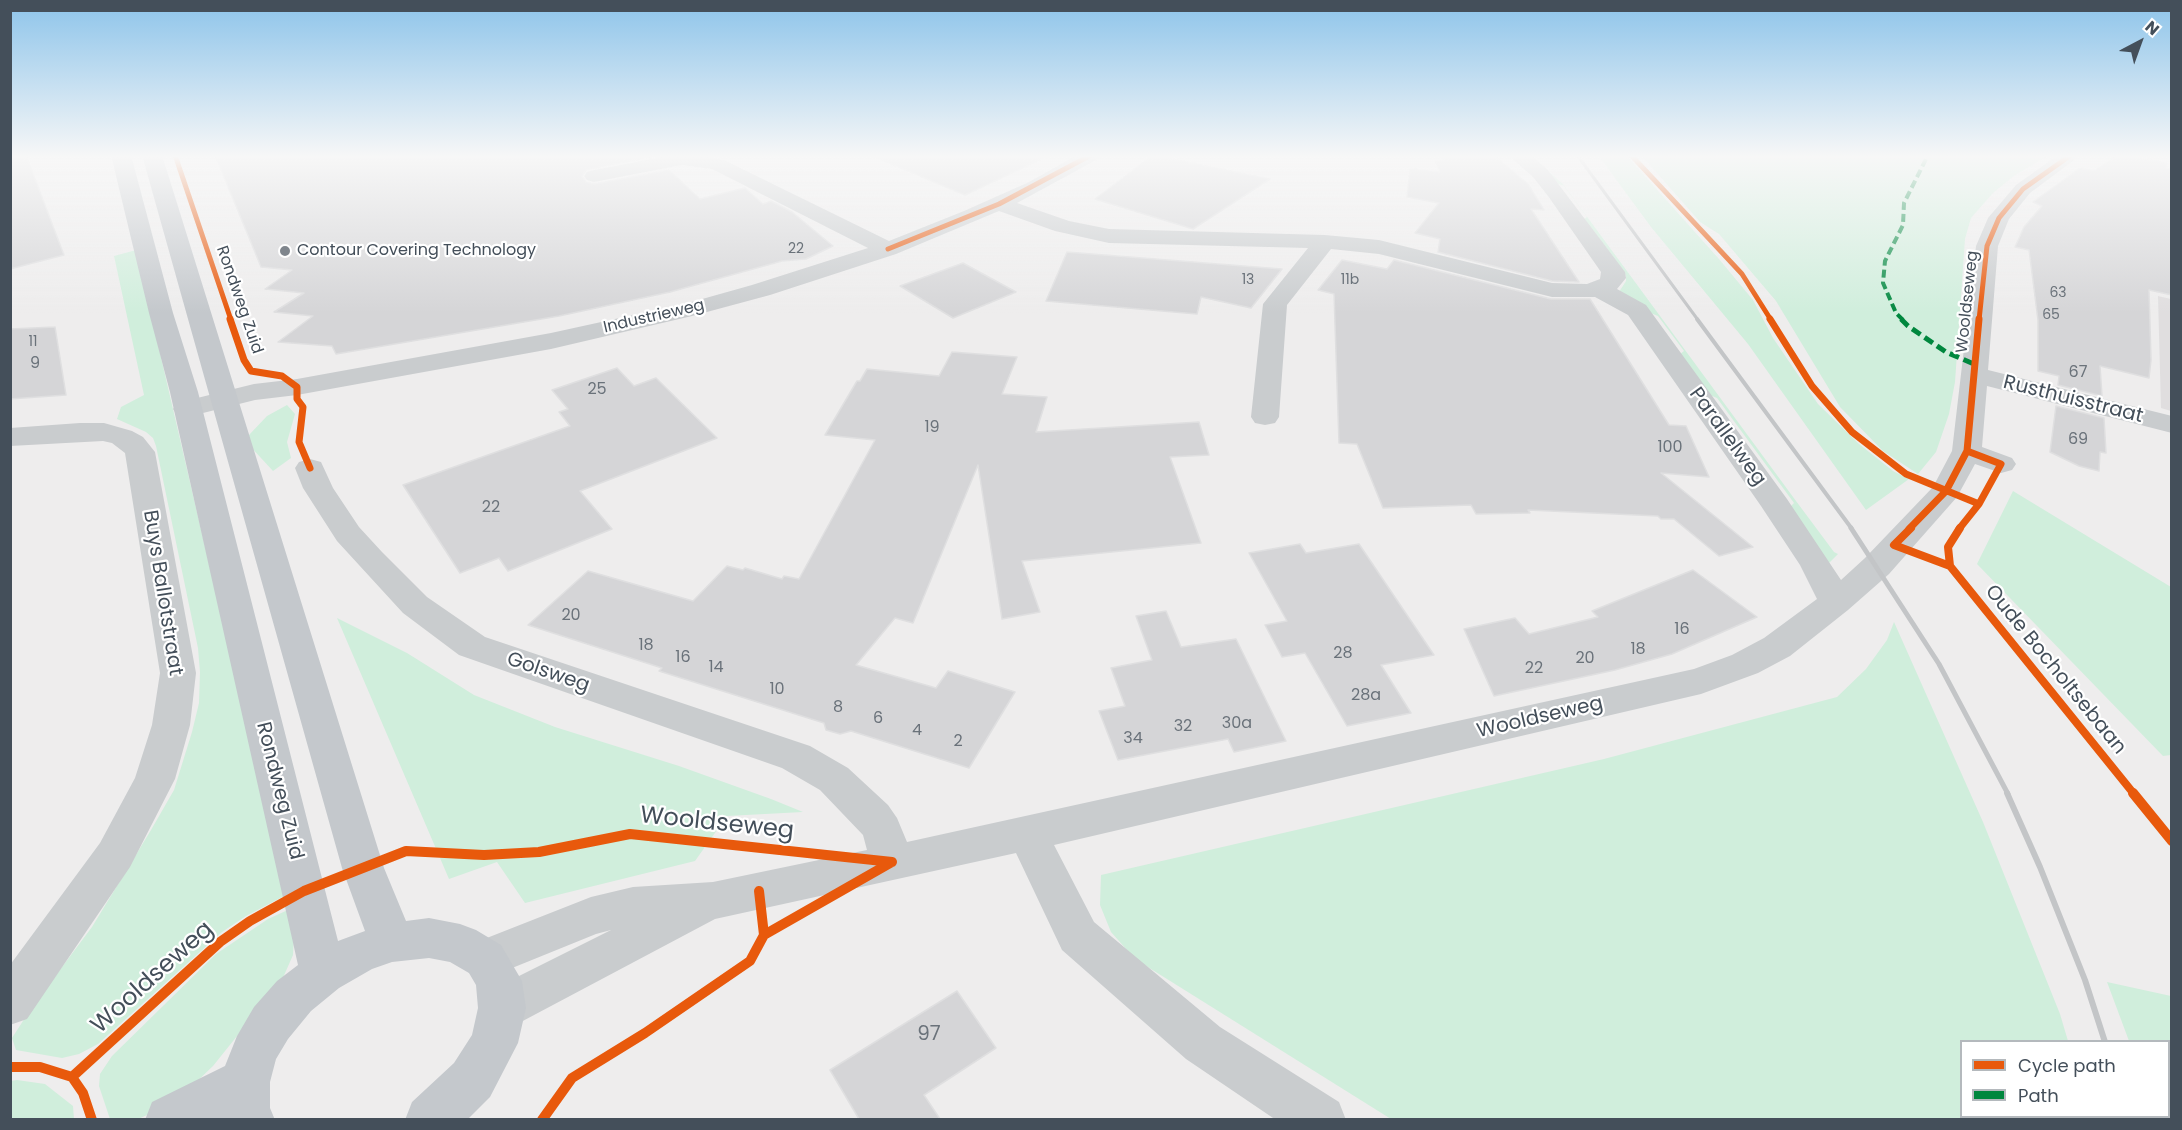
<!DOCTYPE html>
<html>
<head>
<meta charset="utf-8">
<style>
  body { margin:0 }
  #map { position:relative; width:2182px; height:1130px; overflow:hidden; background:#eeeded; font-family:Poppins,sans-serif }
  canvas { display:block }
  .frame { position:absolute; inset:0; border:12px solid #444f5a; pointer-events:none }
  .legend { position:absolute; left:1960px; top:1040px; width:210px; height:78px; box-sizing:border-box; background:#fff; border:2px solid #b4b9bd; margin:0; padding:8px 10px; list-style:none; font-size:18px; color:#444f5a }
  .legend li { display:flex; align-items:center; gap:12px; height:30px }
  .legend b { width:30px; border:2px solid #b4b9bd }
  .north { position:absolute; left:2110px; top:12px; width:60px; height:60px; -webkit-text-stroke:4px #fff; paint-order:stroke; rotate:41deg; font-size:16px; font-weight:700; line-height:24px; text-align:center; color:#444f5a }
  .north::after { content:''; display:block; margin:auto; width:21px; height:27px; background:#444f5a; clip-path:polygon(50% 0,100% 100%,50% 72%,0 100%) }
</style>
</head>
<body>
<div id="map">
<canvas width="2182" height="1130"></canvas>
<div class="frame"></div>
<ul class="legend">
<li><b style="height:8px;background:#e8590c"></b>Cycle path</li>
<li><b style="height:8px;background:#00873e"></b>Path</li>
</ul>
<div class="north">N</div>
</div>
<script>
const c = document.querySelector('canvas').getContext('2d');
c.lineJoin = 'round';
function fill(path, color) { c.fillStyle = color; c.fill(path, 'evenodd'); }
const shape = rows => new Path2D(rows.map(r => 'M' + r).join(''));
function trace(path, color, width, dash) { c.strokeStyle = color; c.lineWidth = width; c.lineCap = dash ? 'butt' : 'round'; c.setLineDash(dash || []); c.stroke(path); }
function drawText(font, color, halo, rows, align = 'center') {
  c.font = font + ' Poppins,sans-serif'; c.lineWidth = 4.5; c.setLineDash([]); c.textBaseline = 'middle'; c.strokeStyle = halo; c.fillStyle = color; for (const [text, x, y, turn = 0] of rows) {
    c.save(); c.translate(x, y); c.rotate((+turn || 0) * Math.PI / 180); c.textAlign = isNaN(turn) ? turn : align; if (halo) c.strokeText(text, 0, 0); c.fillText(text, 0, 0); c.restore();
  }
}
const education = shape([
  [2158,296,2171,299,2171,411,2161,408]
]);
const green = shape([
  [1526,155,1530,155,1563,184,1796,501,1834,552,1838,554,1829,563,1786,511,1794,503,1717,398,1705,393,1679,355,1684,351,1658,316,1648,312,1619,292,1626,281,1626,276,1584,219,1587,217,1564,186,1558,184],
  [1598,155,1626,155,1719,259,1753,300,1773,338,1818,404,1859,444,1893,471,1909,479,1866,510,1748,344,1651,227],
  [1641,155,2049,155,2014,176,1993,193,1971,218,1965,239,1955,382,1949,414,1936,452,1918,474,1883,451,1840,407,1776,301,1719,234,1700,222],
  [136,250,286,895,246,916,222,932,98,1044,79,1054,62,1058,16,1050,12,1038,32,1007,92,927,151,830,174,790,192,732,199,703,200,672,198,648,156,446,153,438,146,432,117,419,121,407,144,395,114,256],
  [287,405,295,414,287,442,291,458,273,471,249,445,249,435,267,416],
  [2013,491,2171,587,2171,755,2163,756,1977,564],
  [337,618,407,653,474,695,555,727,679,766,771,799,803,812,727,816,695,861,525,903,497,862,449,879],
  [1894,622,1983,822,2060,1014,2068,1041,1962,1042,1962,1116,2090,1116,2091,1119,1391,1119,1135,959,1111,932,1100,905,1101,875,1604,759,1837,697,1866,669,1887,640],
  [290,909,294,936,293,955,282,980,213,1066,189,1089,156,1111,138,1119,110,1119,99,1086,100,1074,112,1056,216,954,268,919],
  [2107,982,2171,996,2171,1119,2158,1119,2157,1117,2168,1116,2168,1042,2129,1041],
  [17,1080,45,1084,73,1106,74,1119,11,1119,11,1081]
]);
const building = shape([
  [10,155,26,155,64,255,10,269,10,155],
  [215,155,653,155,654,156,586,170,582,176,586,182,594,184,669,170,700,199,745,188,763,204,771,201,792,212,833,246,806,259,782,261,670,292,559,316,336,354,332,346,278,342,313,316,274,312,304,293,265,289,292,270,261,267,215,155],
  [870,155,1050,155,965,195,870,155],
  [1153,155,1270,179,1193,229,1095,199,1153,155],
  [1442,155,1493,155,1528,184,1544,210,1531,209,1579,282,1552,281,1438,252,1440,239,1415,233,1439,203,1407,197,1410,169,1440,172,1435,161,1444,161,1442,155],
  [2118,155,2167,163,2166,168,2172,169,2172,295,2149,290,2151,360,2149,378,2100,366,2102,396,2058,385,2059,376,2038,371,2038,320,2029,250,2015,247,2024,227,2042,206,2033,202,2080,168,2094,171,2118,155],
  [1067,252,1282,269,1251,308,1201,297,1197,314,1046,301,1067,252],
  [1342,260,1387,269,1394,260,1551,299,1590,299,1669,425,1686,426,1709,477,1661,473,1753,547,1719,556,1674,519,1661,519,1658,516,1528,510,1530,513,1476,514,1471,505,1383,508,1357,444,1339,443,1334,294,1318,290,1342,260],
  [963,263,1016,292,953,318,900,286,963,263],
  [55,327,66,395,10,399,10,329,55,327],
  [952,352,1017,357,1002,394,1047,397,1036,432,1199,422,1209,455,1170,457,1201,543,1022,561,1040,612,1002,619,978,465,913,623,895,618,856,665,936,688,948,671,1015,692,969,768,851,731,840,734,826,730,824,723,659,671,662,668,528,625,588,571,693,601,727,566,743,570,745,568,782,579,784,576,799,579,875,440,825,435,857,381,860,381,867,369,939,376,952,352],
  [617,368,634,386,656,378,717,438,580,491,612,529,508,571,499,558,460,573,403,485,570,426,559,412,568,409,552,390,617,368],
  [2056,406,2104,418,2106,453,2100,452,2099,471,2079,466,2050,452,2056,406],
  [1300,544,1306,553,1359,544,1434,655,1381,665,1411,713,1347,726,1305,653,1282,657,1265,625,1287,621,1249,553,1300,544],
  [1693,570,1757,617,1672,654,1615,670,1494,696,1464,629,1515,618,1529,634,1598,617,1592,611,1693,570],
  [1166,611,1181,647,1236,639,1286,741,1234,752,1228,739,1118,760,1099,711,1125,706,1111,668,1152,660,1136,616,1166,611],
  [957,991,996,1048,924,1095,940,1119,859,1119,830,1070,957,991]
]);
const minor = shape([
  [673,155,695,155,724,160,889,241,964,211,1029,182,1077,155,1101,155,1098,159,1017,203,1069,221,1109,229,1325,235,1379,240,1552,283,1587,284,1600,279,1601,272,1548,196,1533,177,1508,155,1530,155,1547,169,1625,272,1626,278,1617,289,1646,305,1787,499,1841,580,1865,558,1933,487,1952,451,1976,246,1988,218,2016,185,2058,155,2081,155,2030,193,2009,219,1998,246,1988,370,2172,416,2172,433,1987,386,1982,447,2012,458,2016,464,2012,470,2001,473,1975,464,1957,497,1889,574,1848,610,1790,656,1758,673,1701,694,1054,845,1094,922,1220,1027,1339,1102,1346,1120,1276,1120,1186,1059,1062,950,1016,853,715,919,519,1023,502,1030,485,1023,478,1008,485,993,611,930,596,934,485,979,469,973,462,959,469,945,591,897,633,887,713,882,867,850,863,835,820,790,782,768,459,655,403,613,337,541,303,488,295,468,299,462,310,459,321,462,333,488,359,527,382,552,427,597,485,637,810,746,848,768,888,805,897,818,907,842,1694,669,1732,655,1764,638,1817,599,1800,565,1761,506,1628,315,1595,297,1552,297,1379,254,1331,249,1287,305,1279,417,1275,423,1265,425,1255,423,1251,417,1263,304,1308,248,1109,243,1055,231,999,211,896,254,770,295,692,316,551,349,297,395,255,400,187,417,177,415,173,409,177,403,254,384,297,379,551,333,688,303,752,285,868,248,712,169,682,165,594,182,587,180,584,176,587,172,594,170,673,155],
  [80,423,104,423,132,431,143,437,155,452,196,673,190,725,175,779,130,867,27,1019,10,1025,10,965,100,843,135,778,152,725,160,673,125,453,112,443,103,441,10,446,10,428,80,423]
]);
const major = shape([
  [111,155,131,155,173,313,198,392,338,941,365,931,342,868,142,155,162,155,384,868,406,921,429,918,460,924,476,930,501,945,522,981,526,1008,518,1043,490,1097,467,1120,405,1120,412,1102,454,1063,472,1035,478,1008,476,985,469,973,450,962,429,958,392,962,372,969,339,988,311,1011,288,1039,276,1059,270,1082,270,1108,275,1120,145,1120,152,1102,225,1066,237,1036,254,1007,277,981,298,965,170,392,149,313,111,155]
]);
const railFar3 = shape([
  [1577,155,1698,320]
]);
const railFar2 = shape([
  [1697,319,1852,529]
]);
const railFar1 = shape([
  [1851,528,1939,664,2008,794]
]);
const rail = shape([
  [2007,793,2040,867,2085,980,2105,1042],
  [2129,1116,2130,1120]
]);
const quietFar1 = shape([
  [1903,320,1896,313,1883,283,1885,261,1903,225,1904,203,1928,155]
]);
const quiet = shape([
  [1901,319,1908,326,1946,352,1974,364]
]);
const cyclewayFar3 = shape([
  [175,155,231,320],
  [1631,155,1742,274,1771,320],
  [888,249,999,204,1091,155],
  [1979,320,1987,246,1999,218,2023,189,2071,155]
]);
const cyclewayFar2 = shape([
  [230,319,244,360,251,371,282,376,297,387,297,399,303,407,299,442,310,468],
  [1770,319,1812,386,1852,432,1906,474,1979,504],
  [1909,529,1946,491,1967,451,1979,319],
  [1959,529,1979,504,2001,464,1967,451]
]);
const cyclewayFar1 = shape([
  [1911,528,1894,545,1950,566,2134,794],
  [1950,566,1948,547,1960,528]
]);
const cycleway = shape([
  [2133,793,2172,841],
  [764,935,892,862],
  [10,1067,40,1067,72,1077,83,1093,92,1120],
  [72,1077,220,942,250,921,304,891,406,851,484,855,539,852,630,834,892,862],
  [542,1120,572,1078,645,1033,750,961,764,935,759,891]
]);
const markers = [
  [285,251,6,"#80868d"]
];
const farNumbernames = [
  ["22",796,249],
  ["13",1248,280],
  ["11b",1350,280],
  ["63",2058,293],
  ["65",2051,315],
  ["11",33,342]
];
const farPoinames = [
  ["Contour Covering Technology",297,251]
];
const farStreetnames = [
  ["Rondweg Zuid",239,300,71],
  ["Wooldseweg",1968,302,-84],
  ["Industrieweg",654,317,-13]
];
const numberNames = [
  ["9",35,364],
  ["67",2078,373],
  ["25",597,390],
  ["19",932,428],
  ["69",2078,440],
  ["100",1670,448],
  ["22",491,508],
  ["20",571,616],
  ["16",1682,630],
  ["18",646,646],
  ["18",1638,650],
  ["28",1343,654],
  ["16",683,658],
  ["20",1585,659],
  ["14",716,668],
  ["22",1534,669],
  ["10",777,690],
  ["28a",1366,696],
  ["8",838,708],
  ["6",878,719],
  ["30a",1237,724],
  ["32",1183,727],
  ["4",917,731],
  ["34",1133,739],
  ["2",958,742]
];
const streetNames = [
  ["Rusthuisstraat",2073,400,14],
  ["Parallelweg",1727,437,54],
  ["Buys Ballotstraat",162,593,81],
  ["Oude Bocholtsebaan",2055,670,51],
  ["Golsweg",548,673,19],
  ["Wooldseweg",1540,718,-13],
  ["Rondweg Zuid",279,791,76]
];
const nearNumbernames = [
  ["97",929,1035]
];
const nearStreetnames = [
  ["Wooldseweg",717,824,6],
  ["Wooldseweg",153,978,-42]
];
fill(education, '#e0dedf');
fill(green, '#d0eedc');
fill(building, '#d5d5d7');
trace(building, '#dfdfe0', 1.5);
fill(minor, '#c9ccce');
fill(major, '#c4c8cc');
trace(railFar3, '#c3c5c7', 3);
trace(railFar2, '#c3c5c7', 4);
trace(railFar1, '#c3c5c7', 5);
trace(rail, '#c3c5c7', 6);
trace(quietFar1, '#00873e', 4, [8, 4]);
trace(quiet, '#00873e', 5, [10, 5]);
trace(cyclewayFar3, '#e8590c', 5);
trace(cyclewayFar2, '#e8590c', 7);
trace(cyclewayFar1, '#e8590c', 8);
trace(cycleway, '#e8590c', 10);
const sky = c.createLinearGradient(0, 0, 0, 313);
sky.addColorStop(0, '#8dc4ea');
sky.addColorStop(0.5, '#f7f7f7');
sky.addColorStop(1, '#f7f7f700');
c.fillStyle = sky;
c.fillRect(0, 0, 2182, 313);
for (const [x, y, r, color] of markers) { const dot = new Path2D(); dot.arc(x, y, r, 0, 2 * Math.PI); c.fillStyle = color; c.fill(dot); trace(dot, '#fff', 2); }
drawText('14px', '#6a727a', null, farNumbernames);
drawText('16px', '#444f5a', '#fff', farPoinames, 'left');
drawText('16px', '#444f5a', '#fff', farStreetnames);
drawText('16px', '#6a727a', null, numberNames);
drawText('20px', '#444f5a', '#fff', streetNames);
drawText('20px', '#6a727a', null, nearNumbernames);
drawText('24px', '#444f5a', '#fff', nearStreetnames);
</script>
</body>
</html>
